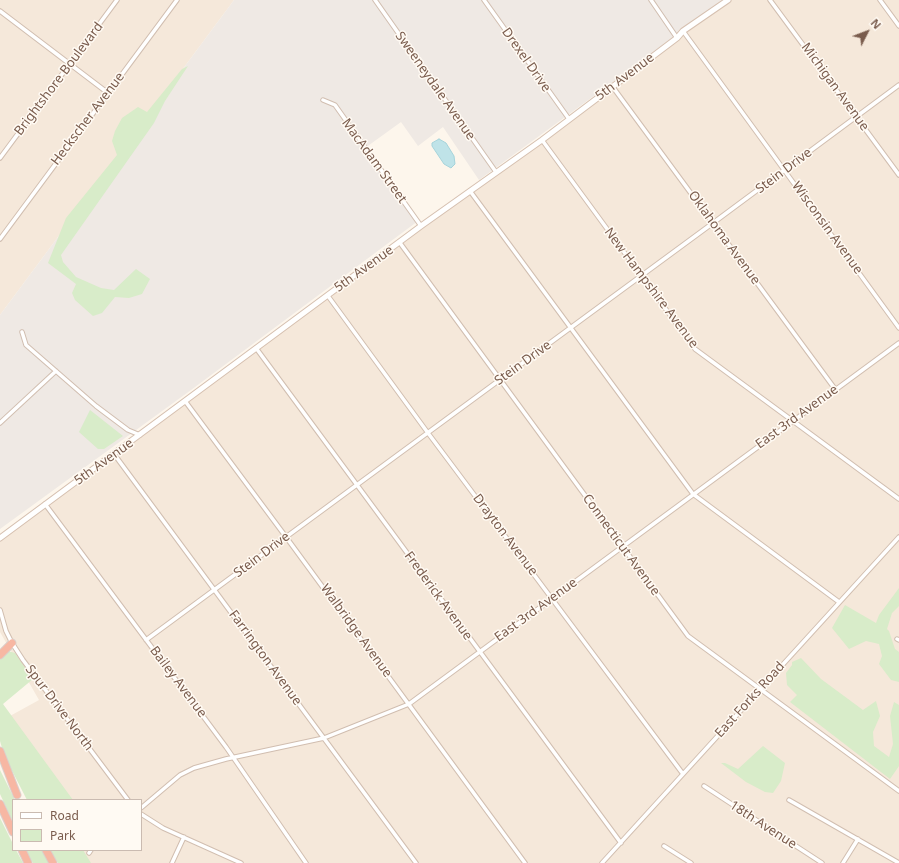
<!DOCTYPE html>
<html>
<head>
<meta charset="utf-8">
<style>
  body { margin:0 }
  #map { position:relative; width:899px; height:863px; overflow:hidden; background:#fdf6ec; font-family:"Noto Sans",sans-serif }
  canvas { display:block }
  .legend { position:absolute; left:12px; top:799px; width:130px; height:52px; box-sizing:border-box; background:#fffaf3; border:1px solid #cabbb1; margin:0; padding:5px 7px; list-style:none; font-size:12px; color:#7a5c4d }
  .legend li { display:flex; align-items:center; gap:8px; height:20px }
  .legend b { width:20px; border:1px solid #cabbb1 }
  .north { position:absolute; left:847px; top:12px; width:40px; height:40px; -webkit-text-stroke:3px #fffaf3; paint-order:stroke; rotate:48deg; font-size:11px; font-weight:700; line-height:16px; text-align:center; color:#7a5c4d }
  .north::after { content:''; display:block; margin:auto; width:14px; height:18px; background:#7a5c4d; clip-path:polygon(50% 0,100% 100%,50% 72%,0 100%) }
</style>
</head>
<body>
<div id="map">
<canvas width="899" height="863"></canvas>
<ul class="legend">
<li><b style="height:5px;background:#fff"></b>Road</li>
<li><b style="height:11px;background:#d8ecc9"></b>Park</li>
</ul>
<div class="north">N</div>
</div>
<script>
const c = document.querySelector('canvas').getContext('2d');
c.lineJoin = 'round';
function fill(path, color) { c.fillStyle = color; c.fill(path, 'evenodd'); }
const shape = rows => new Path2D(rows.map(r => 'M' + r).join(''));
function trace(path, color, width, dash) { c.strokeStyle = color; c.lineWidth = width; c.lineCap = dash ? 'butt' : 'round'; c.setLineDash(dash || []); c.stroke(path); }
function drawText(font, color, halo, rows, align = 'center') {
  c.font = font + ' "Noto Sans",sans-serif'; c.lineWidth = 3; c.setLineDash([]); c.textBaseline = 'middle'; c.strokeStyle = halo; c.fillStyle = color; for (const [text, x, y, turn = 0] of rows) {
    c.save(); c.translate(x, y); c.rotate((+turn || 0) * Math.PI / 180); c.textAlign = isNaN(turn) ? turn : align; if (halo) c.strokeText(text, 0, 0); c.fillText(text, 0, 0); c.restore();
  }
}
const residential = shape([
  [0,0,234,0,0,315],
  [729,0,899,0,899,863,89,863,78,850,141,850,141,800,70,800,10,716,39,700,0,632,0,540]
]);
const industrial = shape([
  [234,0,725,0,479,180,443,127,418,146,401,122,365,148,418,221,191,390,0,529,0,315]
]);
const green = shape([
  [188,66,165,101,154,123,61,255,63,262,76,277,101,288,114,290,136,269,150,279,142,294,129,298,115,297,102,313,93,316,75,300,72,293,76,284,48,263,66,218,117,155,112,141,115,131,122,118,138,107,147,112,182,69],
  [90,410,123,436,104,449,98,449,79,432],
  [899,588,899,606,892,613,887,629,889,631,895,649,899,652,899,682,891,680,879,664,882,656,879,644,866,641,849,649,832,628,845,605,876,623,879,615],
  [8,651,15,653,33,679,3,704,73,800,27,800,4,755,0,741,0,658],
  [801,658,821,679,863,710,876,701,880,716,873,732,874,746,889,757,893,744,890,716,894,702,899,705,899,766,890,779,790,702,797,695,787,685,786,673,792,665,792,662],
  [763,746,785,763,781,781,773,793,765,792,746,782,721,763,725,763,738,769],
  [0,770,15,800,13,800,13,822,0,794],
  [0,818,13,844,13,850,16,850,23,863,0,863],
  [26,850,42,850,49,863,33,863],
  [50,850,83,850,91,863,58,863]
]);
const water = shape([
  [439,139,446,143,454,156,455,164,451,168,444,164,432,146,432,143,439,139]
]);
const street = shape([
  [375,0,496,172],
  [484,0,569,119],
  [651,0,677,38],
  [770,0,899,175],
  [880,0,899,26],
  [0,11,108,93],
  [683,31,899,328],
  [612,86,835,389],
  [323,100,335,105,421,226],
  [542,140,695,349,899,499],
  [0,158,117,0],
  [470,191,693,494,839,602],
  [0,239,177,0],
  [400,243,688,636,899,791],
  [328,296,428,433,683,774],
  [22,332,26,345,96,406,128,430,140,435],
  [256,348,621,843],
  [185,401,286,537,525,863],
  [0,423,56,371],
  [114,454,416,863],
  [45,504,226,747,306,863],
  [0,610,6,631,12,643,23,660,128,800],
  [897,639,899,640],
  [146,640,713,223,899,85],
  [704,786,822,863],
  [789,800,899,863],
  [141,808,180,775,194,768,226,759,324,738,409,704,899,343],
  [141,814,163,828,241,863],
  [664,846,691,863],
  [89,853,91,850],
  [172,863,184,837],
  [602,863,899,537],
  [843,863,858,839]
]);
const secondary = shape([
  [0,538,421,226,542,140,677,38,683,31,728,0]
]);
const highway = shape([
  [0,655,12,643],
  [0,751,17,795],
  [0,804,13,832],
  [22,850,28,863],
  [46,850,53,863]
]);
const streetNames = [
  ["Drexel Drive",526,60,55],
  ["5th Avenue",625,77,-37],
  ["Brightshore Boulevard",59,79,-53],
  ["Sweeneydale Avenue",435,86,55],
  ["Michigan Avenue",835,87,54],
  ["Heckscher Avenue",88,119,-53],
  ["MacAdam Street",374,161,54],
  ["Stein Drive",784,171,-37],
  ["Wisconsin Avenue",827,228,54],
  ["Oklahoma Avenue",724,238,54],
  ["5th Avenue",364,269,-36],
  ["New Hampshire Avenue",651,288,53],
  ["Stein Drive",523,363,-36],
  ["East 3rd Avenue",797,417,-36],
  ["5th Avenue",104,462,-36],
  ["Drayton Avenue",505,535,53],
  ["Connecticut Avenue",621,545,54],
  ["Stein Drive",262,555,-37],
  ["Frederick Avenue",438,596,54],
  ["East 3rd Avenue",536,610,-36],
  ["Walbridge Avenue",356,631,54],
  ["Farrington Avenue",265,658,54],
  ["Bailey Avenue",178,682,53],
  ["East Forks Road",750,700,-48],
  ["Spur Drive North",59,708,53],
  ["18th Avenue",763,825,33]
];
fill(residential, '#f5e8da');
fill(industrial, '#efe9e4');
fill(green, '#d8ecc9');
fill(water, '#bfe3e8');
trace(water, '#a5d3da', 1);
trace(street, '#d1beb0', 5.5);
trace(secondary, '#d6c0b0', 7);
trace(highway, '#dad1cd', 9);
trace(street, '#fff', 3.5);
trace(secondary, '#fff', 5);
trace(highway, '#f7b7a3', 7);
drawText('13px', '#7a5c4d', '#fffaf3', streetNames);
</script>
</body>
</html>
